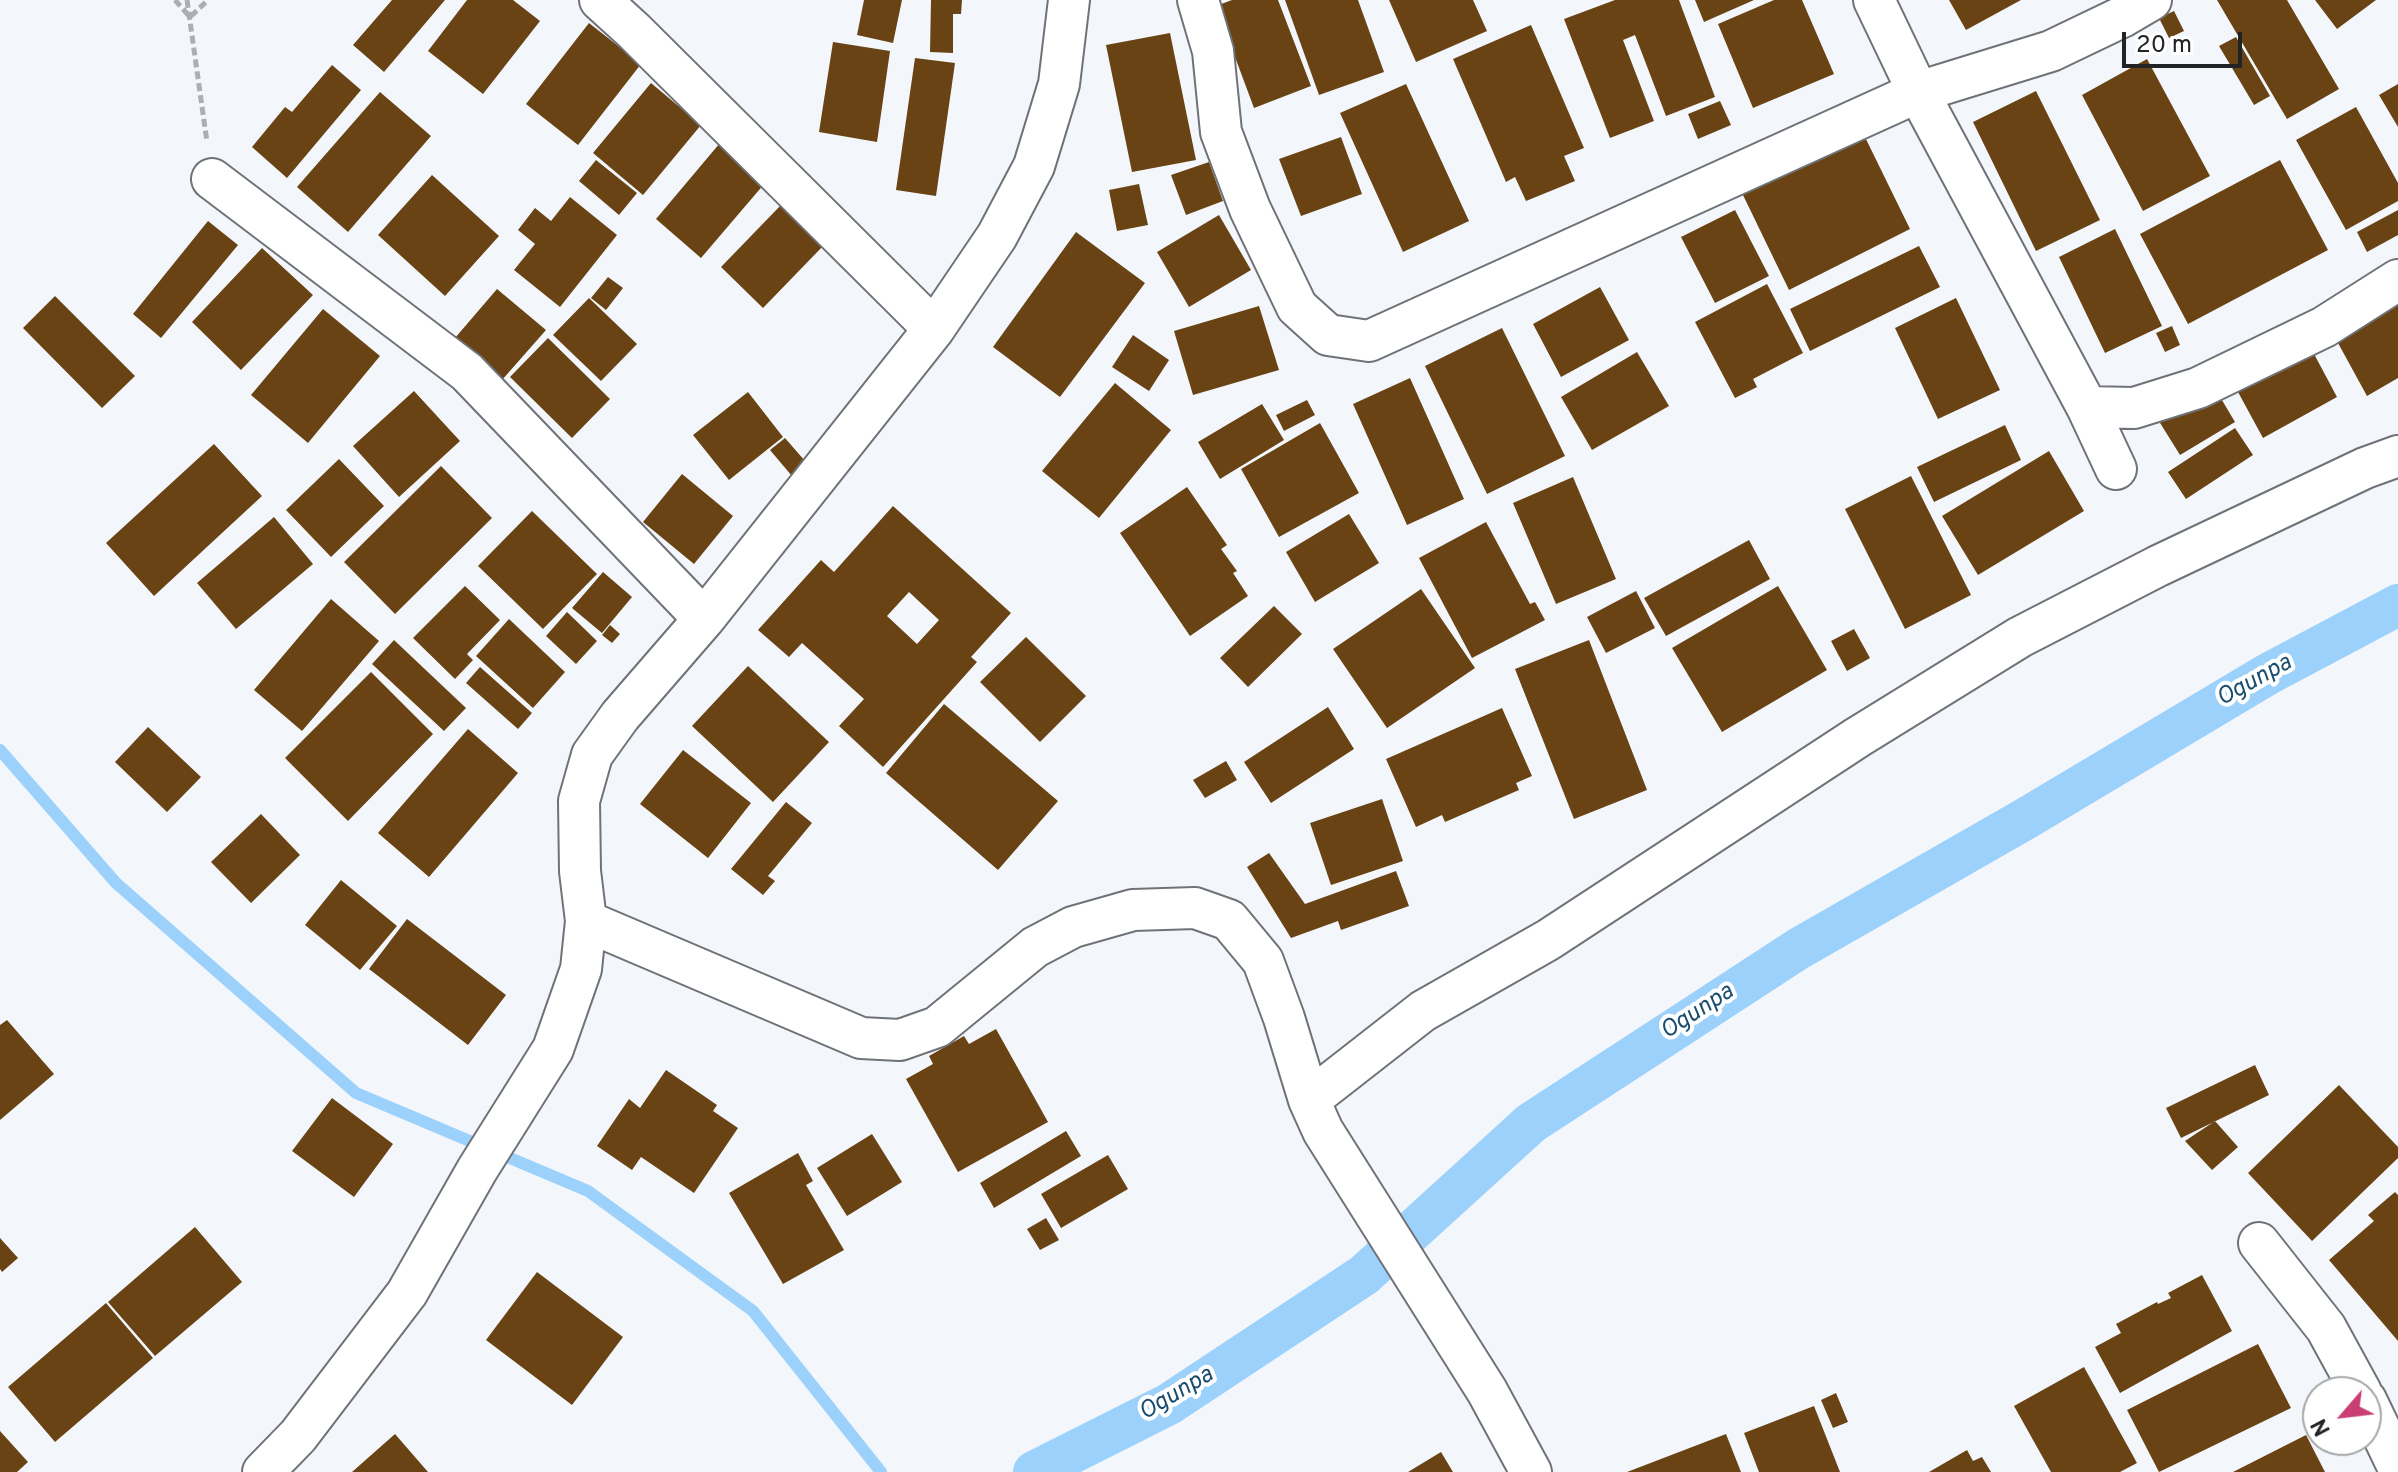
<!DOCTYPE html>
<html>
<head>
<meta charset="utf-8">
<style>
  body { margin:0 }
  #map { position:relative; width:2398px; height:1472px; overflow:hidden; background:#f3f7fc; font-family:Overpass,sans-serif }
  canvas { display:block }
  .north { position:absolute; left:2302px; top:1376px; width:80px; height:80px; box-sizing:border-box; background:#fff; border:2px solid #a6a7a8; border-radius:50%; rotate:242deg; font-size:22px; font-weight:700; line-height:32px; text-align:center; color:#212325 }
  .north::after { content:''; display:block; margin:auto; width:28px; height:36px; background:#c93e74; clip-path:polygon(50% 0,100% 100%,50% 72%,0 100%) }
  .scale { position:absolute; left:2122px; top:32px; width:120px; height:36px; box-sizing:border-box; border:4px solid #212325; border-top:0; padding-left:10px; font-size:24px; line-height:28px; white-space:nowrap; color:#212325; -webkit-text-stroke:6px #fff; paint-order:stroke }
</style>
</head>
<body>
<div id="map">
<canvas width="2398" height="1472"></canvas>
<div class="north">N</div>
<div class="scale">20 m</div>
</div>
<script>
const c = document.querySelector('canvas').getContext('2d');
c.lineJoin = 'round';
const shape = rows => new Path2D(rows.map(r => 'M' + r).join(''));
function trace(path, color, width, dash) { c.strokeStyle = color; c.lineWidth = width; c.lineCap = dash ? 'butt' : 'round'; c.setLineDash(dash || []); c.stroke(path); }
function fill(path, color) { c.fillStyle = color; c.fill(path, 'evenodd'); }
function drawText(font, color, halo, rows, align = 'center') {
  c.font = font + ' Overpass,sans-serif'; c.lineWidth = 8; c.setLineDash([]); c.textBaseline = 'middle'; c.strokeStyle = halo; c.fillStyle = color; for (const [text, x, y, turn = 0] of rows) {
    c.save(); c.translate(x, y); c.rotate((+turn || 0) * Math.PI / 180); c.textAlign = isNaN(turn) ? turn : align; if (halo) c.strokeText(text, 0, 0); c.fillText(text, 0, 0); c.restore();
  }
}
const stream = shape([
  [0,750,116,883,356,1093,588,1191,753,1311,881,1472]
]);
const canal = shape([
  [1034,1472,1169,1404,1364,1275,1531,1123,1798,949,2025,819,2268,674,2398,605]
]);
const building = shape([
  [392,0,445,0,384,72,353,45],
  [467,0,513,0,540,21,483,94,428,51],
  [864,0,902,0,893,43,857,35],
  [931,0,962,0,961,14,953,14,953,53,930,52],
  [1232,0,1278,0,1311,86,1254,108,1216,6],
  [1285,0,1358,0,1384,72,1319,95],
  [1389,0,1473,0,1487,31,1416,62],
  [1615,0,1679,0,1715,97,1666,116,1635,35,1623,40,1654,121,1610,138,1564,19],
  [1695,0,1754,0,1704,22],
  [1774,0,1802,0,1834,74,1753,108,1718,24],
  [1949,0,2021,0,1966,30],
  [2217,0,2287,0,2339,89,2287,119],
  [2315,0,2376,0,2337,29],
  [2174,11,2184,31,2169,38,2159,18],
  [589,23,641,64,578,145,526,104],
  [1531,25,1584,148,1564,156,1575,181,1526,201,1515,177,1506,182,1453,59],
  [1170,33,1196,160,1132,172,1106,45],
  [2236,37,2270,96,2254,105,2219,46],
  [833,42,890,51,877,142,819,132],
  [915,58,955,63,936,196,896,190],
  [2147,59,2210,176,2143,211,2082,95],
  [332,65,361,90,287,178,252,147,285,107,292,112],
  [651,83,701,125,643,195,593,153],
  [1406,84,1469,221,1403,252,1340,113],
  [2398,84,2398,127,2379,95],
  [2036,91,2100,220,2036,251,1973,122],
  [380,92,431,136,348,232,297,187],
  [1720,101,1731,125,1698,139,1688,114],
  [2356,107,2398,183,2398,201,2346,230,2296,140],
  [1863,133,1910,229,1789,290,1742,193],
  [725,137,771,176,701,258,656,219],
  [1341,137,1362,194,1301,216,1279,159],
  [596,160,637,193,619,215,579,181],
  [2280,160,2328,250,2188,324,2140,234],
  [1209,162,1223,201,1186,215,1171,175],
  [432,175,499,236,445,296,378,235],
  [1139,184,1148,225,1117,231,1109,190],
  [570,197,617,235,560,307,514,270,535,244,518,230,535,208,551,221],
  [781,205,824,245,763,308,721,267],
  [1735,210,1769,276,1715,303,1681,237],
  [2398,210,2398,235,2367,252,2357,232],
  [1219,215,1251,270,1189,307,1157,252],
  [208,221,238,245,161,338,133,314],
  [2115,229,2162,326,2105,353,2059,257],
  [1076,232,1145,283,1060,397,993,347],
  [1919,246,1940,287,1810,351,1790,309],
  [262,248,313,295,241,370,192,322],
  [608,277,623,288,606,310,591,298],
  [1767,284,1803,353,1753,379,1757,387,1735,398,1695,322],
  [1600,287,1629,340,1561,377,1533,324],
  [497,289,546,330,502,380,455,338],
  [2398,295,2398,378,2367,396,2332,332],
  [55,296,135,376,102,408,23,328],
  [589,298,637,344,601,381,553,335],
  [1956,298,2000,390,1938,419,1895,328],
  [1259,306,1279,370,1193,395,1174,331],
  [323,309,380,356,308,443,251,395],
  [2172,326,2180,345,2165,352,2156,333],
  [1502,328,1565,456,1487,494,1425,366],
  [1133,335,1169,360,1149,391,1112,367],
  [548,338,610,399,572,438,510,377],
  [1637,352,1669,406,1592,450,1561,397],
  [2313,352,2337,397,2263,438,2238,392],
  [1410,378,1464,499,1407,525,1353,404],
  [1115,383,1171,430,1099,518,1042,471],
  [2213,385,2235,422,2180,455,2157,418],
  [414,391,460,441,399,497,353,446],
  [748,392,783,437,729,480,693,435],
  [1307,400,1315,415,1284,431,1276,415],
  [1262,404,1284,440,1220,479,1198,442],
  [1320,423,1359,493,1279,537,1241,469],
  [2005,425,2021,460,1934,502,1917,467],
  [2235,428,2253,455,2186,499,2168,472],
  [785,438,812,469,797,482,770,450],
  [214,444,262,496,154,596,106,543],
  [2049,451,2084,511,1978,575,1942,516],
  [339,459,384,506,331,557,286,510],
  [441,466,492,518,395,614,344,562],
  [682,474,733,516,694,564,643,522],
  [1911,476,1971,595,1905,629,1845,509],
  [1573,477,1616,579,1556,604,1513,503],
  [1187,487,1227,545,1221,549,1237,571,1233,573,1248,596,1190,636,1120,533],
  [893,506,1011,613,971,657,977,662,883,767,839,726,864,699,802,643,789,657,758,630,821,560,834,572],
  [909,592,939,620,917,644,887,616],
  [532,511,597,574,543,629,478,566],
  [1349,514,1379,563,1315,602,1286,552],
  [274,517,313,564,236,629,197,583],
  [1486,522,1530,604,1535,602,1545,620,1472,658,1419,558],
  [1749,540,1770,579,1666,636,1644,598],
  [603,572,632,597,602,633,572,608],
  [465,586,500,620,467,654,473,660,455,679,413,638],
  [1778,586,1827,670,1722,732,1672,648],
  [1421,589,1475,668,1387,728,1333,649],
  [1636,591,1655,628,1606,653,1587,617],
  [331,599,379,641,302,731,254,690],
  [1274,606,1302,634,1248,687,1220,658],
  [567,612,597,641,576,664,546,636],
  [509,619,565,672,533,708,476,656],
  [610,625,620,634,612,643,602,635],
  [1854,629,1870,658,1847,671,1831,641],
  [1026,637,1086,696,1040,742,980,682],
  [394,640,466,708,444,731,372,664],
  [1589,640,1647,790,1574,819,1515,669],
  [748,666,829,742,773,802,692,726],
  [480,667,532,713,518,729,466,683],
  [371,672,433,734,348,821,285,758],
  [944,704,1058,801,998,870,886,773],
  [1328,707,1354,749,1271,803,1244,762],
  [1502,708,1532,776,1516,783,1519,790,1445,822,1442,815,1416,827,1386,759],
  [148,727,201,777,167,812,115,762],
  [468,729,518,773,429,877,378,833],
  [683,750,751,803,708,858,640,804],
  [1226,761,1237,780,1205,798,1193,780],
  [1382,799,1403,861,1331,885,1310,823],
  [786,802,812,823,768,876,775,881,763,895,731,869],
  [261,814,300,855,251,903,211,862],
  [1269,853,1305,904,1396,871,1409,906,1341,930,1338,921,1291,938,1247,867],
  [341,880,397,926,360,970,305,925],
  [407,919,506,995,468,1045,369,969],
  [7,1020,54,1074,0,1120,0,1025],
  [996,1029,1048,1122,958,1172,906,1079,933,1064,929,1056,964,1036,969,1044],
  [2255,1065,2269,1095,2181,1138,2166,1108],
  [666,1070,717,1105,713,1111,738,1128,694,1193,641,1157,632,1170,597,1146,629,1099,640,1108],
  [2339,1085,2398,1147,2398,1158,2312,1241,2248,1173],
  [332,1098,393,1144,354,1197,292,1151],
  [2215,1121,2238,1147,2212,1170,2185,1141],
  [1066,1131,1081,1156,994,1208,980,1183],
  [872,1134,902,1182,847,1216,817,1168],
  [798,1153,813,1181,806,1185,844,1250,783,1284,729,1193],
  [1108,1155,1128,1189,1061,1228,1041,1194],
  [2395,1192,2398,1195,2398,1341,2329,1260,2374,1221,2368,1215],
  [1046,1218,1059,1240,1040,1250,1027,1229],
  [195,1227,242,1282,155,1356,108,1302],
  [0,1238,18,1258,2,1272,0,1269],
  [537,1272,623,1337,572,1405,486,1340],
  [2202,1275,2232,1331,2120,1393,2095,1347,2121,1333,2116,1324,2157,1302,2158,1304,2171,1298,2168,1293],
  [106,1303,153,1358,55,1442,8,1387],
  [2258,1344,2291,1408,2159,1472,2127,1410],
  [2084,1367,2137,1463,2120,1472,2051,1472,2014,1406],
  [1836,1393,1848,1422,1833,1428,1821,1400],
  [1814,1406,1840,1472,1759,1472,1744,1433],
  [0,1431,28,1462,17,1472,0,1472],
  [395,1434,428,1472,352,1472],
  [1726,1434,1741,1472,1627,1472],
  [2306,1435,2325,1472,2233,1472],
  [1967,1450,1973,1461,1982,1457,1991,1472,1929,1472],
  [1441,1452,1453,1472,1408,1472]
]);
const path = shape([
  [175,0,190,17,208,0],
  [187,0,207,142]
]);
const minor = shape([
  [600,0,634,31,934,329],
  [1198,0,1213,51,1221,132,1250,209,1297,307,1328,335,1369,341,1918,92,2051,51,2122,17,2151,0],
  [1874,0,1918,92,2087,407,2116,469],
  [212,179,467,372,704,619],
  [2087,407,2134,408,2198,388,2324,327,2398,280],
  [586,921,861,1038,900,1040,937,1027,1035,947,1073,927,1133,910,1195,908,1229,920,1263,961,1284,1018,1309,1100,1323,1131,1487,1391,1531,1472],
  [1309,1100,1423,1011,1548,940,1858,737,2020,637,2158,566,2365,468,2398,456],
  [2259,1243,2326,1328,2361,1392],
  [2366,1400,2398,1467],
  [263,1472,298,1436,407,1293,477,1170,553,1049,581,969,586,921,580,871,579,801,592,755,620,716,704,619,934,329,997,236,1034,166,1059,84,1069,0]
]);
const waterNames = [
  ["Ogunpa",2255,682,-29],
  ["Ogunpa",1698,1013,-33],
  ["Ogunpa",1177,1395,-31]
];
trace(stream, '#9cd1fb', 12);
trace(canal, '#9cd1fb', 42);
fill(building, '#694313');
trace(minor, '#6f7277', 44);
trace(path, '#abafb3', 5, [8, 4]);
trace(minor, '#fff', 40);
drawText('italic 24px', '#1a4c6e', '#fff', waterNames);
</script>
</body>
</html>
